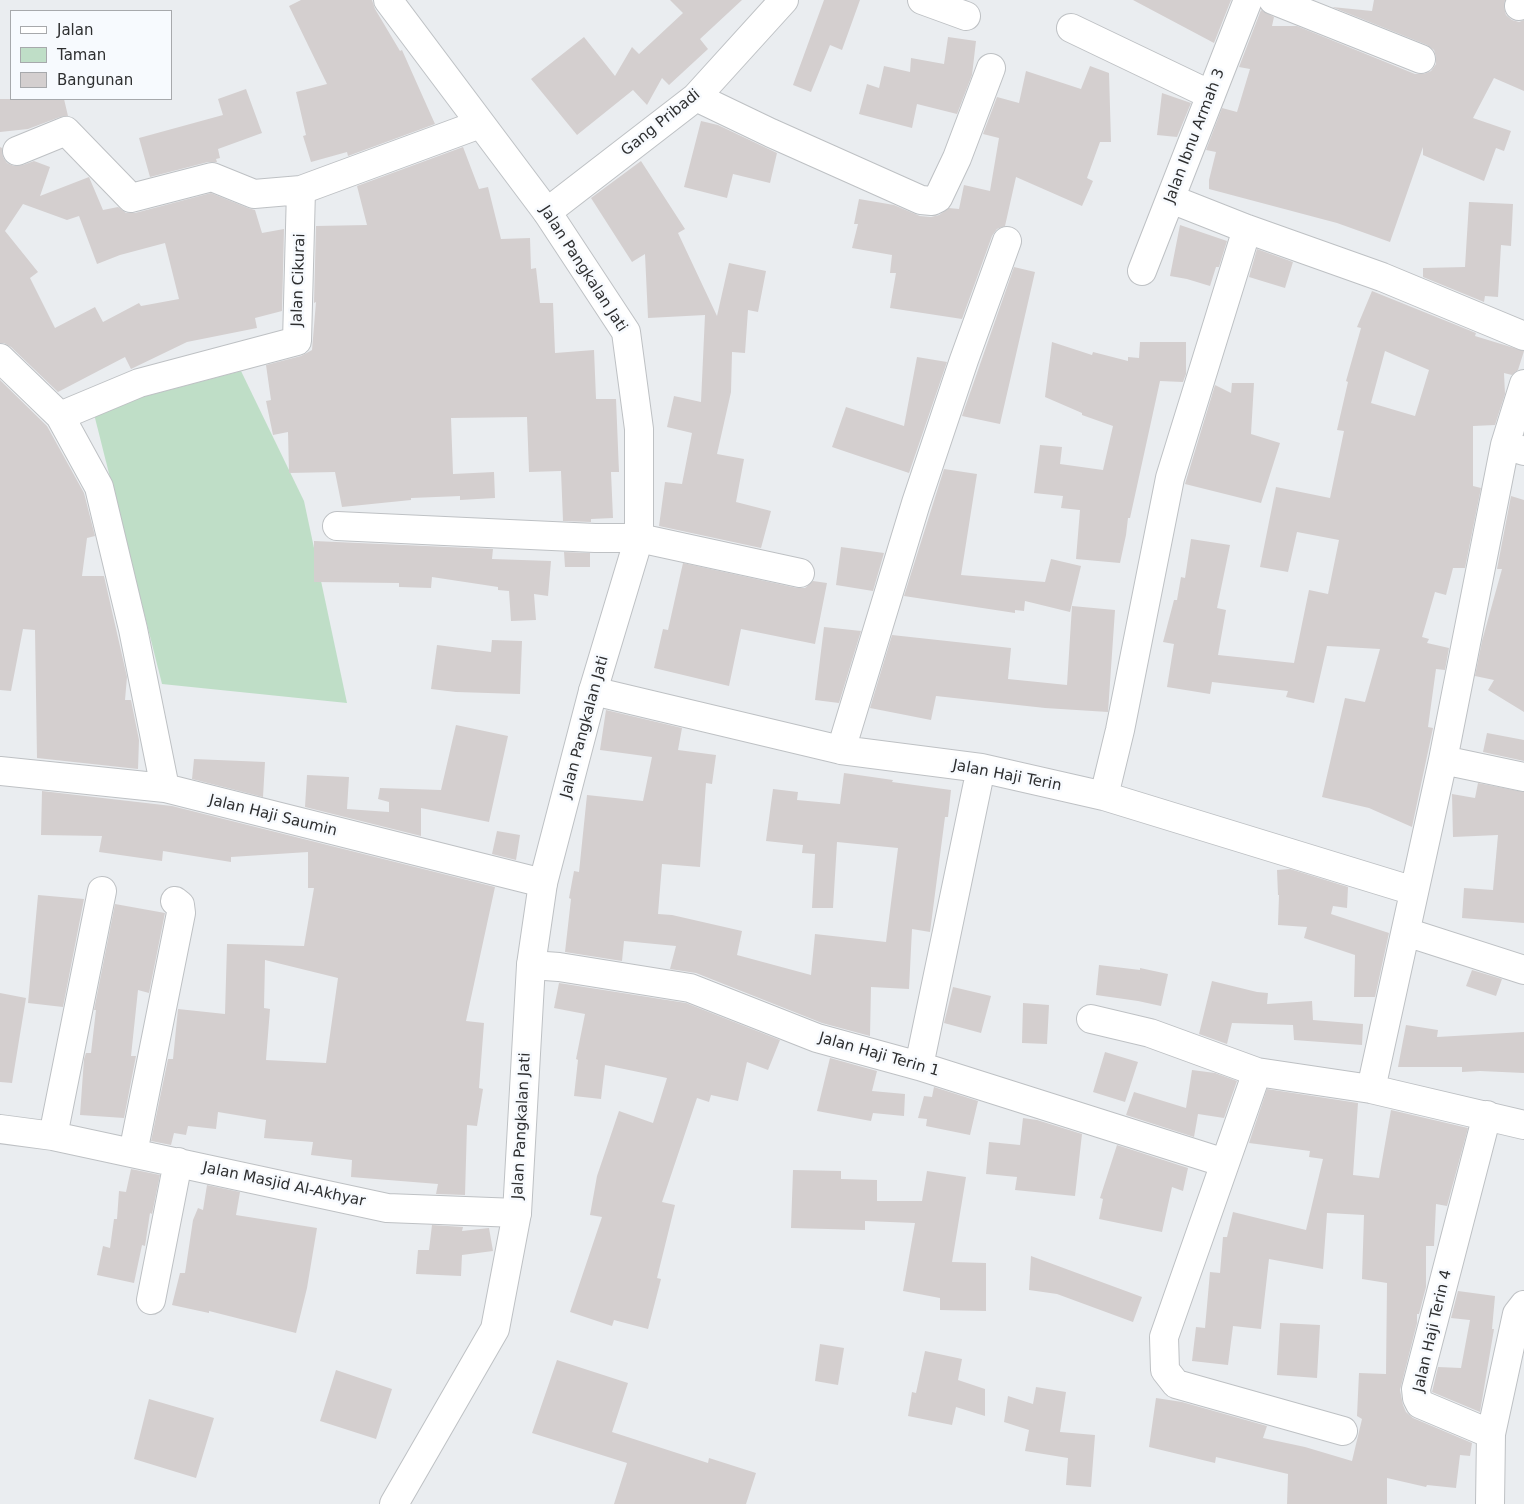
<!DOCTYPE html>
<html>
<head>
<meta charset="utf-8">
<style>
  body { margin:0 }
  #map { position:relative; width:1524px; height:1504px; overflow:hidden; background:#eaedf0; font-family:"DejaVu Sans",sans-serif }
  canvas { display:block }
  .legend { position:absolute; left:10px; top:10px; width:162px; height:90px; box-sizing:border-box; background:#f7fafe; border:1px solid #a7a9ac; margin:0; padding:6px 9px; list-style:none; font-size:15px; color:#2e2f30 }
  .legend li { display:flex; align-items:center; gap:10px; height:25px }
  .legend b { width:25px; border:1px solid #a7a9ac }
</style>
</head>
<body>
<div id="map">
<canvas width="1524" height="1504"></canvas>
<ul class="legend">
<li><b style="height:6px;background:#fff"></b>Jalan</li>
<li><b style="height:14px;background:#bfdec7"></b>Taman</li>
<li><b style="height:14px;background:#d4cfcf"></b>Bangunan</li>
</ul>
</div>
<script>
const c = document.querySelector('canvas').getContext('2d');
c.lineJoin = 'round';
function fill(path, color) { c.fillStyle = color; c.fill(path, 'evenodd'); }
const shape = rows => new Path2D(rows.map(r => 'M' + r).join(''));
function trace(path, color, width, dash) { c.strokeStyle = color; c.lineWidth = width; c.lineCap = dash ? 'butt' : 'round'; c.setLineDash(dash || []); c.stroke(path); }
function drawText(font, color, halo, rows, align = 'center') {
  c.font = font + ' "DejaVu Sans",sans-serif'; c.lineWidth = 5; c.setLineDash([]); c.textBaseline = 'middle'; c.strokeStyle = halo; c.fillStyle = color; for (const [text, x, y, turn = 0] of rows) {
    c.save(); c.translate(x, y); c.rotate((+turn || 0) * Math.PI / 180); c.textAlign = isNaN(turn) ? turn : align; if (halo) c.strokeText(text, 0, 0); c.fillText(text, 0, 0); c.restore();
  }
}
const green = shape([
  [241,371,304,501,347,703,162,684,93,410]
]);
const building = shape([
  [301,0,372,0,375,9,400,51,402,50,435,124,348,156,347,152,311,162,303,136,306,135,296,92,327,84,289,6],
  [670,0,742,0,700,39,708,49,669,85,662,78,647,105,633,90,577,135,531,79,584,37,615,76,632,47,639,54,683,13],
  [824,0,860,0,842,50,830,45,811,92,793,85],
  [1133,0,1231,0,1214,43],
  [1374,0,1505,0,1504,7,1506,15,1512,20,1519,22,1524,20,1524,91,1494,78,1473,118,1511,131,1504,151,1496,148,1484,181,1423,155,1423,147,1390,242,1337,223,1209,189,1209,180,1216,152,1206,150,1222,108,1237,112,1250,69,1239,67,1261,10,1274,17,1272,26,1297,26,1415,74,1424,74,1431,71,1436,64,1436,57,1434,50,1427,45,1332,7,1372,11],
  [948,37,976,41,972,75,957,114,917,104,912,128,859,114,867,84,879,88,884,66,910,72,911,58,944,64],
  [1090,66,1109,73,1111,142,1100,142,1087,178,1093,181,1082,206,1016,177,1005,226,997,229,992,236,962,319,890,308,896,273,890,273,892,255,852,248,858,224,854,224,859,199,894,205,920,216,931,217,939,215,949,208,959,209,964,185,990,191,999,138,983,134,997,97,1019,103,1026,71,1081,89],
  [246,89,262,133,218,149,220,158,216,159,217,162,208,162,150,177,139,138,223,115,218,99],
  [1162,93,1191,103,1177,137,1157,135],
  [0,99,64,99,68,116,60,117,28,129,0,132],
  [701,121,718,125,777,153,770,183,733,174,727,198,684,187],
  [0,147,2,148,3,157,7,163,14,166,23,165,34,161,50,167,40,196,89,177,103,210,118,207,126,213,135,213,211,193,248,208,255,210,262,233,284,229,282,311,255,318,257,328,187,342,131,369,125,357,58,392,11,347,4,343,0,343],
  [23,204,67,220,79,216,97,264,120,255,165,243,179,299,141,306,139,303,103,322,95,307,55,328,30,278,38,272,5,231],
  [463,147,479,189,488,187,501,239,530,238,531,269,536,268,540,303,553,303,555,353,594,350,596,399,616,399,619,472,611,472,613,518,591,519,591,522,563,521,561,471,529,472,527,417,451,418,453,474,494,472,495,498,460,500,460,496,411,498,411,500,342,507,335,472,289,473,288,432,273,435,266,401,271,400,266,365,301,356,312,350,316,302,314,303,316,226,367,225,357,186],
  [641,161,685,229,678,233,717,316,729,263,766,271,758,312,748,310,745,353,732,352,731,392,717,454,744,459,736,502,771,511,761,548,659,526,665,482,682,484,692,433,667,427,674,396,701,402,705,315,648,318,645,254,632,262,591,198],
  [1469,202,1513,204,1511,246,1501,245,1498,297,1485,296,1484,302,1423,277,1423,268,1465,267],
  [1180,225,1227,241,1219,267,1216,267,1210,286,1187,279,1170,276],
  [1257,249,1293,262,1285,288,1249,277],
  [1014,267,1035,272,1000,424,962,416],
  [1372,291,1476,333,1475,336,1524,351,1518,370,1512,375,1504,373,1505,394,1495,425,1473,426,1473,486,1481,488,1465,568,1453,568,1446,595,1435,592,1422,637,1429,639,1427,643,1449,648,1445,670,1436,669,1428,727,1433,728,1412,827,1369,808,1322,797,1345,698,1365,702,1380,649,1327,646,1314,703,1286,697,1288,691,1212,682,1210,694,1167,687,1174,644,1163,642,1174,600,1177,600,1181,577,1185,578,1191,539,1230,545,1217,608,1226,610,1218,655,1294,663,1309,590,1328,594,1339,540,1297,532,1288,572,1260,567,1276,487,1330,498,1344,431,1337,430,1348,382,1346,381,1361,328,1357,327],
  [1385,351,1429,370,1415,416,1371,403],
  [1052,342,1092,355,1093,352,1128,361,1128,357,1139,358,1140,342,1186,342,1186,374,1183,382,1160,381,1130,518,1128,518,1126,535,1120,563,1076,559,1080,510,1061,508,1063,496,1034,493,1040,445,1062,447,1060,464,1103,470,1113,426,1082,415,1082,413,1045,397],
  [917,357,947,362,909,473,832,447,846,407,904,426],
  [0,380,47,426,84,493,95,536,87,538,82,576,104,576,127,677,125,700,131,700,139,740,138,769,37,758,35,630,23,629,11,691,0,690],
  [1232,383,1254,383,1251,434,1280,443,1261,503,1185,484,1215,385,1231,393],
  [944,469,977,474,961,575,1045,582,1051,559,1081,566,1070,612,1025,601,1024,611,1015,610,1015,613,904,596],
  [1511,496,1524,500,1524,712,1488,690,1494,680,1475,676,1482,641,1502,569,1497,569],
  [314,541,493,549,492,559,551,561,548,596,534,594,536,620,511,621,509,591,498,590,498,587,432,577,431,588,399,587,399,583,314,582],
  [841,547,884,553,873,591,836,585],
  [564,552,590,553,590,567,565,567],
  [683,563,797,588,805,588,813,581,827,583,815,644,741,629,729,686,654,668,663,629,668,630],
  [1072,606,1115,610,1108,712,1045,708,936,696,931,720,870,708,892,635,1011,648,1008,679,1067,685],
  [824,627,861,631,839,703,815,700],
  [492,640,522,641,520,694,456,692,431,689,437,645,491,652],
  [606,710,682,728,678,750,716,755,712,784,706,783,700,867,662,864,658,914,672,915,742,931,737,955,811,975,815,934,886,942,898,848,837,842,833,908,812,908,815,854,802,853,803,845,766,841,773,789,798,792,797,800,840,804,844,773,893,780,892,782,951,790,948,817,945,817,930,932,912,929,909,989,871,987,870,1036,822,1023,696,973,670,969,676,946,624,941,622,961,565,952,571,899,569,898,574,871,579,872,587,795,643,801,652,757,600,750],
  [456,725,508,736,489,822,421,808,421,836,305,807,307,775,349,777,347,809,389,812,389,802,378,799,380,788,441,790],
  [1487,733,1524,740,1524,761,1483,752],
  [194,759,265,762,263,797,192,779],
  [1478,783,1524,792,1524,923,1462,918,1464,888,1493,890,1498,835,1453,837,1452,794,1475,798],
  [42,791,172,806,495,887,466,1021,484,1023,479,1088,483,1089,477,1126,467,1125,465,1195,436,1194,438,1184,351,1177,352,1160,311,1155,313,1142,264,1138,266,1120,218,1112,216,1129,188,1126,186,1135,174,1133,171,1145,151,1141,168,1059,173,1059,178,1009,225,1014,227,944,304,946,314,888,308,888,308,852,231,857,231,862,163,851,162,861,99,852,102,836,41,835],
  [265,960,338,978,326,1063,266,1060,270,1009,264,1008],
  [497,831,520,835,516,860,492,854],
  [1290,869,1348,887,1347,908,1333,906,1331,914,1389,933,1375,997,1354,997,1355,955,1304,938,1307,927,1278,925,1279,895,1278,895,1277,870],
  [38,895,84,899,63,1007,28,1003],
  [115,904,165,913,149,993,138,990,131,1056,136,1056,124,1118,80,1115,84,1059,86,1053,91,1053,96,1010,94,1010],
  [1099,965,1140,970,1140,968,1168,974,1161,1006,1138,1001,1096,995],
  [1472,970,1502,979,1496,996,1466,986],
  [1212,981,1257,992,1268,993,1267,1004,1312,1001,1313,1020,1363,1024,1362,1045,1294,1040,1293,1025,1232,1023,1227,1044,1199,1034],
  [559,983,686,1003,780,1040,768,1070,747,1062,738,1101,711,1095,709,1102,697,1098,662,1202,675,1205,657,1278,661,1279,648,1329,614,1320,612,1326,570,1312,602,1217,590,1215,597,1176,619,1111,653,1123,667,1078,605,1065,601,1099,574,1096,578,1060,576,1059,585,1014,554,1008],
  [953,987,991,996,981,1033,944,1023],
  [0,993,26,998,12,1083,0,1082],
  [1023,1003,1049,1005,1047,1044,1022,1043],
  [1406,1025,1438,1030,1437,1037,1524,1032,1524,1073,1480,1071,1462,1072,1462,1067,1398,1067],
  [1105,1052,1138,1062,1125,1102,1093,1092],
  [830,1058,877,1071,872,1091,905,1094,904,1116,873,1113,871,1121,817,1111],
  [1192,1070,1215,1073,1237,1081,1224,1118,1198,1114,1194,1137,1126,1115,1134,1092,1186,1108],
  [934,1087,978,1101,970,1135,926,1126,927,1119,918,1118,924,1096,932,1097],
  [1267,1089,1358,1103,1353,1175,1379,1178,1391,1110,1468,1128,1447,1206,1436,1204,1434,1246,1426,1246,1426,1287,1419,1314,1417,1314,1417,1323,1400,1390,1403,1405,1406,1412,1413,1418,1472,1443,1470,1456,1460,1455,1456,1488,1427,1485,1426,1487,1387,1478,1387,1504,1287,1504,1288,1474,1216,1457,1215,1463,1149,1447,1156,1398,1182,1402,1267,1426,1263,1438,1305,1447,1352,1461,1362,1419,1357,1416,1359,1373,1386,1374,1387,1283,1362,1279,1364,1215,1327,1213,1323,1269,1269,1259,1261,1329,1233,1326,1228,1365,1192,1361,1196,1327,1205,1328,1210,1272,1220,1273,1223,1237,1227,1237,1233,1212,1306,1230,1323,1159,1309,1157,1310,1151,1249,1143],
  [1023,1118,1037,1120,1082,1134,1075,1196,1015,1190,1017,1177,986,1174,989,1142,1020,1145],
  [1117,1145,1188,1168,1183,1191,1172,1187,1162,1232,1099,1219,1103,1199,1100,1198],
  [131,1169,160,1175,152,1214,150,1213,145,1246,142,1245,134,1283,97,1275,103,1246,110,1248,114,1219,117,1219,119,1191,126,1192],
  [793,1170,841,1171,841,1179,877,1180,877,1201,922,1201,927,1171,966,1177,952,1262,986,1263,986,1311,940,1310,940,1298,903,1291,915,1223,865,1221,865,1230,791,1228],
  [207,1185,240,1192,236,1215,317,1228,307,1288,296,1333,209,1311,209,1313,172,1305,180,1273,185,1273,193,1220,198,1208,203,1210],
  [432,1225,463,1227,462,1231,489,1228,493,1251,462,1255,461,1276,416,1274,418,1250,429,1250],
  [1031,1256,1142,1297,1133,1322,1057,1294,1029,1290],
  [1458,1291,1495,1296,1492,1329,1494,1329,1480,1412,1432,1392,1438,1367,1461,1368,1470,1320,1451,1318],
  [1280,1323,1320,1325,1317,1378,1277,1375],
  [820,1344,844,1348,838,1385,815,1381],
  [925,1351,962,1359,958,1380,985,1389,985,1416,956,1407,952,1425,908,1416,912,1392,916,1393],
  [557,1360,628,1383,612,1432,708,1463,709,1458,756,1473,746,1504,614,1504,627,1463,532,1433],
  [336,1370,392,1389,376,1439,320,1421],
  [1036,1387,1066,1392,1060,1432,1095,1435,1091,1487,1066,1485,1068,1458,1025,1451,1029,1430,1004,1422,1008,1396,1033,1404],
  [149,1399,214,1418,196,1478,134,1459]
]);
const minor = shape([
  [922,0,966,16],
  [1273,0,1421,59],
  [1519,6,1522,0],
  [1071,28,1211,95],
  [696,97,771,133,921,200,932,201,938,198,957,158,991,68],
  [17,151,66,131,131,198,212,177,254,194,301,190],
  [1171,199,1247,229,1382,277,1524,336],
  [547,212,696,97,784,0],
  [1142,271,1248,0],
  [0,358,60,416,99,487,133,629,165,788],
  [1524,384,1505,445,1524,451],
  [60,416,139,383,297,341,301,190,480,124],
  [337,526,595,538,639,538,800,573],
  [593,691,841,750,981,768,1104,796,1414,891],
  [841,750,916,503,964,360,1007,241],
  [1443,760,1524,777],
  [0,771,165,788,543,883],
  [1104,796,1120,730,1170,478,1247,229],
  [1406,932,1524,970],
  [531,965,559,967,690,988,817,1038,919,1066,1225,1163],
  [1091,1019,1150,1033,1257,1072,1371,1089,1524,1125],
  [919,1066,981,768],
  [1257,1072,1164,1337,1165,1370,1176,1384,1343,1431],
  [1371,1089,1443,760,1505,445],
  [1487,1115,1416,1389,1417,1398,1420,1404,1491,1434],
  [0,1129,53,1136,387,1208,517,1213],
  [53,1136,102,891],
  [133,1153,181,913,180,905,175,901],
  [151,1300,178,1162],
  [1490,1504,1491,1434,1517,1314,1524,1305]
]);
const major = shape([
  [388,0,547,212,626,332,639,429,639,538,593,691,543,883,531,965,517,1213,495,1329,394,1504]
]);
const streetNames = [
  ["Gang Pribadi",661,123,-39],
  ["Jalan Ibnu Armah 3",1195,136,-69],
  ["Jalan Pangkalan Jati",583,269,57],
  ["Jalan Cikurai",299,280,-88],
  ["Jalan Pangkalan Jati",585,727,-75],
  ["Jalan Haji Terin",1007,776,11],
  ["Jalan Haji Saumin",273,816,14],
  ["Jalan Haji Terin 1",879,1055,16],
  ["Jalan Pangkalan Jati",522,1126,-87],
  ["Jalan Masjid Al-Akhyar",284,1185,12],
  ["Jalan Haji Terin 4",1433,1331,-77]
];
fill(green, '#bfdec7');
fill(building, '#d4cfcf');
trace(minor, '#bec1c4', 30);
trace(major, '#bec1c4', 30);
trace(minor, '#fff', 28);
trace(major, '#fff', 28);
drawText('15px', '#2e2f30', '#f7fafe', streetNames);
</script>
</body>
</html>
